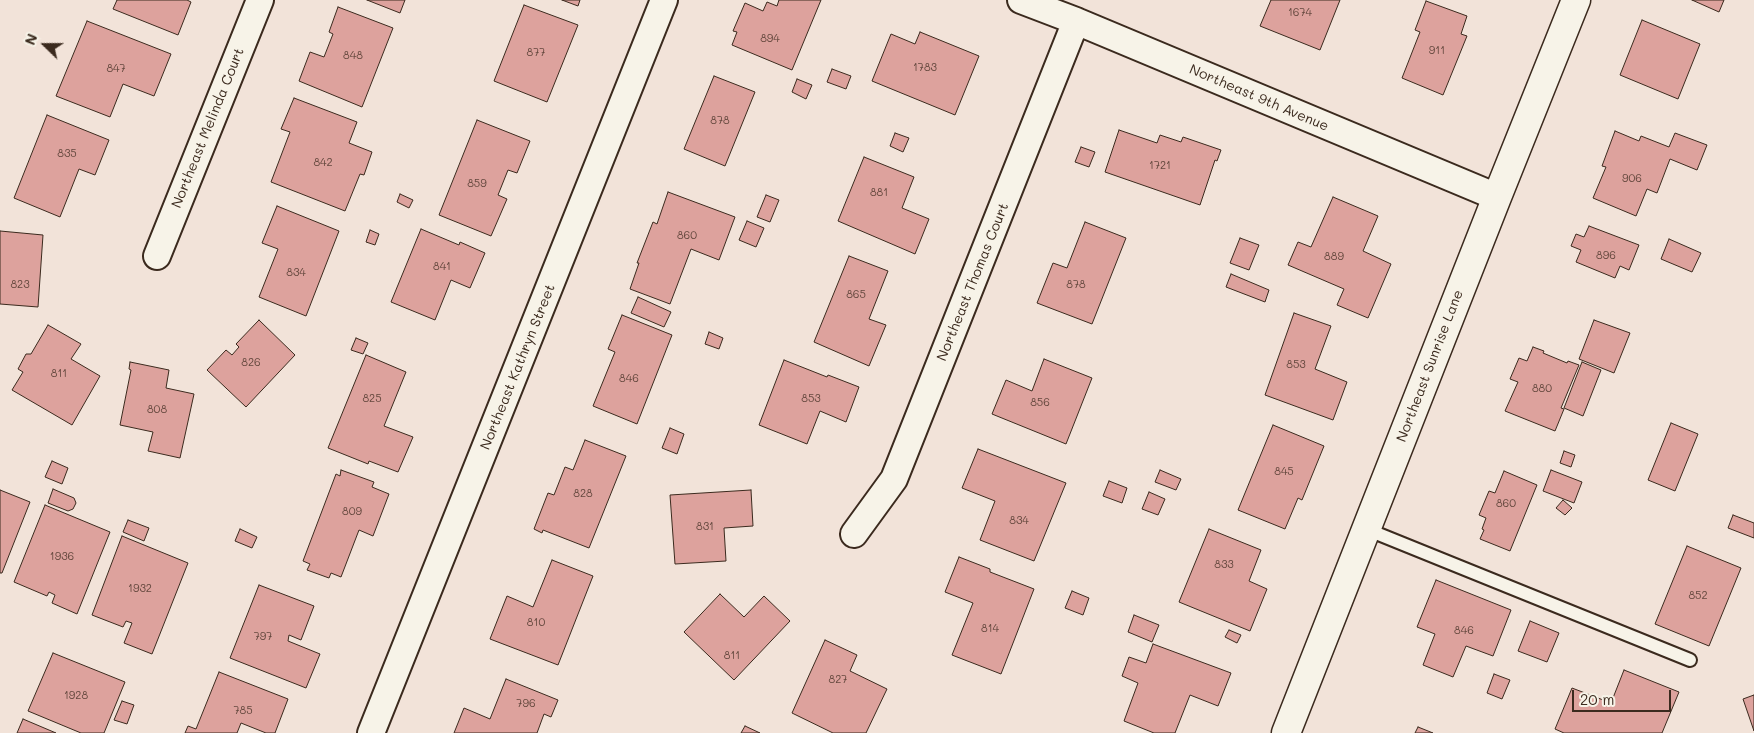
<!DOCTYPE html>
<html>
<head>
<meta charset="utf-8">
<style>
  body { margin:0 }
  #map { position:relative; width:1754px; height:733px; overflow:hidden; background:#f2e3d9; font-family:Mali,sans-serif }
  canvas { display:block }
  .north { position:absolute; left:20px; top:20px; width:50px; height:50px; -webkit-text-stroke:4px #f7f3e8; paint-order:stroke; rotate:292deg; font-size:14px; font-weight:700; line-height:20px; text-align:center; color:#3b2a1e }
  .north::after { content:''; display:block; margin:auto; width:18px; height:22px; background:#3b2a1e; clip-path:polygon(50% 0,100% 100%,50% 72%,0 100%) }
  .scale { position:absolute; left:1572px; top:690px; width:99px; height:22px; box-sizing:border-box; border:2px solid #3b2a1e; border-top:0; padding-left:6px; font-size:15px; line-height:18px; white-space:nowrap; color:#3b2a1e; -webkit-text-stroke:4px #f7f3e8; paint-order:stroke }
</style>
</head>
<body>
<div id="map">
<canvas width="1754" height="733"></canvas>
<div class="north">N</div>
<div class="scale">20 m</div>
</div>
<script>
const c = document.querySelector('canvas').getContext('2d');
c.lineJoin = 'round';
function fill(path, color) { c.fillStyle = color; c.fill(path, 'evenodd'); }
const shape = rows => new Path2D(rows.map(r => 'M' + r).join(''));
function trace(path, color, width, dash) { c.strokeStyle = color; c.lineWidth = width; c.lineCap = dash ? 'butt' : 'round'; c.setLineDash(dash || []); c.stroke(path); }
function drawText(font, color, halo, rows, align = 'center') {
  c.font = font + ' Mali,sans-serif'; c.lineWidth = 4.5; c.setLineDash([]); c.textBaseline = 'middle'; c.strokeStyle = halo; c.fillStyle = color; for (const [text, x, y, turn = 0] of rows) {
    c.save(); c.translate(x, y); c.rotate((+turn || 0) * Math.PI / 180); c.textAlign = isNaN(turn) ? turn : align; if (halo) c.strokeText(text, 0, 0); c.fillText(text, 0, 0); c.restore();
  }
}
const building = shape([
  [117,0,187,0,191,2,178,35,113,9,117,0],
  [367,0,405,0,400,13,367,0],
  [562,0,580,0,578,6,562,0],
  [779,0,821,0,792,70,732,45,737,32,733,31,745,3,763,11,767,2,777,6,779,0],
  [1271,0,1340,0,1320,50,1260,26,1271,0],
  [1692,0,1724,0,1719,12,1692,0],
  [1426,1,1467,16,1461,34,1467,36,1443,95,1402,78,1420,32,1415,30,1426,1],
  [524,5,578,25,547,102,494,81,524,5],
  [338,7,393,28,362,107,299,81,310,52,324,57,333,34,329,32,338,7],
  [1642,20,1700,44,1678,99,1620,75,1642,20],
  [87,21,171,54,154,96,123,84,110,117,56,96,87,21],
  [920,32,979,56,955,115,872,81,891,34,915,44,920,32],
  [832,69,851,76,846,89,827,82,832,69],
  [714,76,755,92,725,166,684,149,714,76],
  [797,79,812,85,806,99,792,92,797,79],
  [294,98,357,122,349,143,372,152,364,175,360,174,345,211,271,182,290,132,281,129,294,98],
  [47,115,109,140,95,175,79,169,60,217,14,198,47,115],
  [477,120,530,141,517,173,508,170,498,195,507,199,491,236,439,215,477,120],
  [1119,130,1157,143,1160,135,1181,142,1183,137,1221,150,1217,161,1215,160,1200,205,1105,172,1119,130],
  [1615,131,1639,141,1641,136,1669,147,1675,133,1707,145,1697,170,1670,159,1657,193,1647,189,1636,216,1593,198,1606,167,1602,166,1615,131],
  [895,133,909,138,903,152,890,146,895,133],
  [1081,147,1095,152,1089,167,1075,162,1081,147],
  [864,157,914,177,902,208,929,219,915,254,838,221,864,157],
  [668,192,735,217,719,260,691,249,670,304,630,289,639,263,637,263,653,222,657,224,668,192],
  [400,194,413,200,409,208,397,202,400,194],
  [766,195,779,200,770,222,757,217,766,195],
  [1333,197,1378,216,1363,251,1391,264,1368,318,1337,305,1344,289,1288,265,1298,242,1311,247,1333,197],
  [277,206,339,231,306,316,259,297,278,249,262,243,277,206],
  [747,221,764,228,756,247,739,240,747,221],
  [1085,222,1126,238,1092,324,1037,303,1053,263,1067,268,1085,222],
  [1589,226,1639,245,1629,270,1620,266,1615,278,1576,262,1581,250,1571,246,1576,234,1584,237,1589,226],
  [421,229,459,245,460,242,485,253,470,288,451,280,435,320,391,302,421,229],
  [370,230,379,234,375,245,366,242,370,230],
  [0,231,43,235,38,307,0,304,0,231],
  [1240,238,1259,245,1249,270,1230,263,1240,238],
  [1669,239,1701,253,1692,272,1661,259,1669,239],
  [849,256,888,271,869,319,886,325,869,366,814,342,849,256],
  [1231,274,1269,290,1265,302,1226,287,1231,274],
  [638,297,671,312,664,327,631,313,638,297],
  [1294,313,1331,326,1315,369,1347,382,1333,420,1265,395,1294,313],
  [622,315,672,335,637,424,593,406,615,352,608,349,622,315],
  [259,320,295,355,246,407,207,370,226,350,232,355,239,347,236,344,259,320],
  [1594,320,1630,333,1614,373,1579,359,1594,320],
  [48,325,81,344,71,359,100,376,72,425,12,390,23,372,18,369,26,354,31,354,48,325],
  [709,332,723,338,719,349,705,344,709,332],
  [356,338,368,343,363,354,351,350,356,338],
  [1533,347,1544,351,1543,353,1567,363,1568,361,1579,365,1561,408,1564,409,1555,431,1505,411,1518,382,1510,379,1519,358,1527,361,1533,347],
  [366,355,406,372,384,426,413,437,398,472,369,461,368,464,328,448,366,355],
  [1044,359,1092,378,1066,444,992,414,1006,380,1032,391,1044,359],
  [784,360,827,377,828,375,859,387,846,422,820,411,807,444,759,425,784,360],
  [130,362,169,370,166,388,194,394,180,458,148,451,153,432,120,425,131,370,129,369,130,362],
  [1582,362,1601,370,1583,416,1564,408,1582,362],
  [1671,423,1698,434,1675,491,1648,480,1671,423],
  [1273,425,1324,446,1302,500,1298,498,1285,529,1238,510,1273,425],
  [670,428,684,434,677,454,662,448,670,428],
  [585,440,626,456,589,548,543,530,542,533,534,529,548,493,554,495,565,467,573,470,585,440],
  [978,449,1066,483,1034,561,980,540,995,501,962,488,978,449],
  [1564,451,1575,455,1571,467,1560,463,1564,451],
  [52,461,68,468,62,484,45,477,52,461],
  [341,470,374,482,372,487,389,494,373,536,359,530,341,577,331,573,329,578,307,570,310,564,303,561,336,474,340,476,341,470],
  [1160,470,1181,479,1176,490,1155,482,1160,470],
  [1551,470,1582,482,1574,503,1543,491,1551,470],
  [1504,471,1537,485,1510,551,1480,539,1484,530,1482,529,1486,518,1479,515,1489,491,1495,493,1504,471],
  [1109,481,1127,488,1122,503,1103,496,1109,481],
  [53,489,74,498,76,503,73,509,68,511,48,503,53,489],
  [0,490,30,502,2,573,0,573,0,490],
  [751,490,753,526,724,528,726,561,675,564,670,495,751,490],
  [1149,492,1165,499,1158,515,1142,509,1149,492],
  [1563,500,1572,508,1565,515,1556,508,1563,500],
  [45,505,110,532,77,614,52,603,55,595,49,592,47,596,14,582,45,505],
  [1733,515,1754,523,1754,538,1728,528,1733,515],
  [128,520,149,528,144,541,123,532,128,520],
  [240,529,257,537,252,548,235,541,240,529],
  [1209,529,1261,550,1249,581,1267,589,1250,631,1179,602,1209,529],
  [122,536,188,563,152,654,124,643,132,623,126,621,123,627,92,615,122,536],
  [1687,546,1741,568,1709,646,1655,624,1687,546],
  [959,557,990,569,990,572,1034,589,1001,674,952,655,973,603,945,592,959,557],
  [552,560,593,576,558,665,490,639,507,596,533,607,552,560],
  [1436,580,1511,610,1493,656,1466,646,1453,677,1423,665,1435,634,1417,627,1436,580],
  [259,585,314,606,301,640,289,635,288,641,320,654,306,688,230,658,259,585],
  [1072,591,1089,598,1083,615,1065,608,1072,591],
  [720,594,744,617,764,596,790,621,734,680,684,632,720,594],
  [1134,615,1159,625,1152,642,1128,632,1134,615],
  [1530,621,1559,633,1547,662,1518,651,1530,621],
  [1229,630,1241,635,1237,643,1225,637,1229,630],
  [825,640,857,655,850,671,887,689,866,733,833,733,792,713,825,640],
  [1153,644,1231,673,1218,706,1190,695,1175,733,1154,733,1124,721,1138,683,1122,676,1129,657,1146,663,1153,644],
  [53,653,125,682,104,733,81,733,28,711,53,653],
  [1624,670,1679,692,1662,733,1564,733,1555,729,1572,688,1611,703,1624,670],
  [219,672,288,699,275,733,266,733,241,723,237,733,185,733,188,726,196,729,219,672],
  [1494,674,1510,680,1502,699,1487,693,1494,674],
  [506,679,558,700,551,717,544,714,537,733,454,733,464,708,490,719,506,679],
  [1754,695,1754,731,1743,699,1754,695],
  [122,701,134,705,127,724,114,720,122,701],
  [23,719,56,733,17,733,23,719],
  [745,726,760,733,741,733,745,726],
  [1418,727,1433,733,1415,733,1418,727]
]);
const service = shape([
  [1366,529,1690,660]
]);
const minor = shape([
  [1021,0,1076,21,1497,197],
  [157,256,260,0],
  [854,534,894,479,1076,21],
  [371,733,664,0]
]);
const tertiary = shape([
  [1286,733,1497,197,1576,0]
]);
const numberNames = [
  ["1674",1300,13],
  ["894",770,39],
  ["911",1437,51],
  ["877",536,53],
  ["848",353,56],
  ["1783",925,68],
  ["847",116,69],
  ["878",720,121],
  ["835",67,154],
  ["842",323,163],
  ["1721",1160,166],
  ["906",1632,179],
  ["859",477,184],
  ["881",879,193],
  ["860",687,236],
  ["896",1606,256],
  ["889",1334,257],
  ["841",442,267],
  ["834",296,273],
  ["823",20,285],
  ["878",1076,285],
  ["865",856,295],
  ["826",251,363],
  ["853",1296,365],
  ["811",59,374],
  ["846",629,379],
  ["880",1542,389],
  ["825",372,399],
  ["853",811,399],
  ["856",1040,403],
  ["808",157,410],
  ["845",1284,472],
  ["828",583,494],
  ["860",1506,504],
  ["809",352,512],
  ["834",1019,521],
  ["831",705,527],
  ["1936",62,557],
  ["833",1224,565],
  ["1932",140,589],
  ["852",1698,596],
  ["810",536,623],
  ["814",990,629],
  ["846",1464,631],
  ["797",263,637],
  ["811",732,656],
  ["827",838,680],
  ["1928",76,696],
  ["796",526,704],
  ["785",243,711]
];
const streetNames = [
  ["Northeast 9th Avenue",1259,98,23],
  ["Northeast Melinda Court",208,128,-68],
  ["Northeast Thomas Court",973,282,-68],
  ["Northeast Sunrise Lane",1430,366,-69],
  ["Northeast Kathryn Street",518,367,-68]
];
fill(building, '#dda29d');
trace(building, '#3b2a1e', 1);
trace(service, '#3b2a1e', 16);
trace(minor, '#3b2a1e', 30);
trace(tertiary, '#3b2a1e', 31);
trace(service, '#f7f3e8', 12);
trace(minor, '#f7f3e8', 26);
trace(tertiary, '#f7f3e8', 28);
drawText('11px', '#64483e', null, numberNames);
drawText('14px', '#3b2a1e', '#f7f3e8', streetNames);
</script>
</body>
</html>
